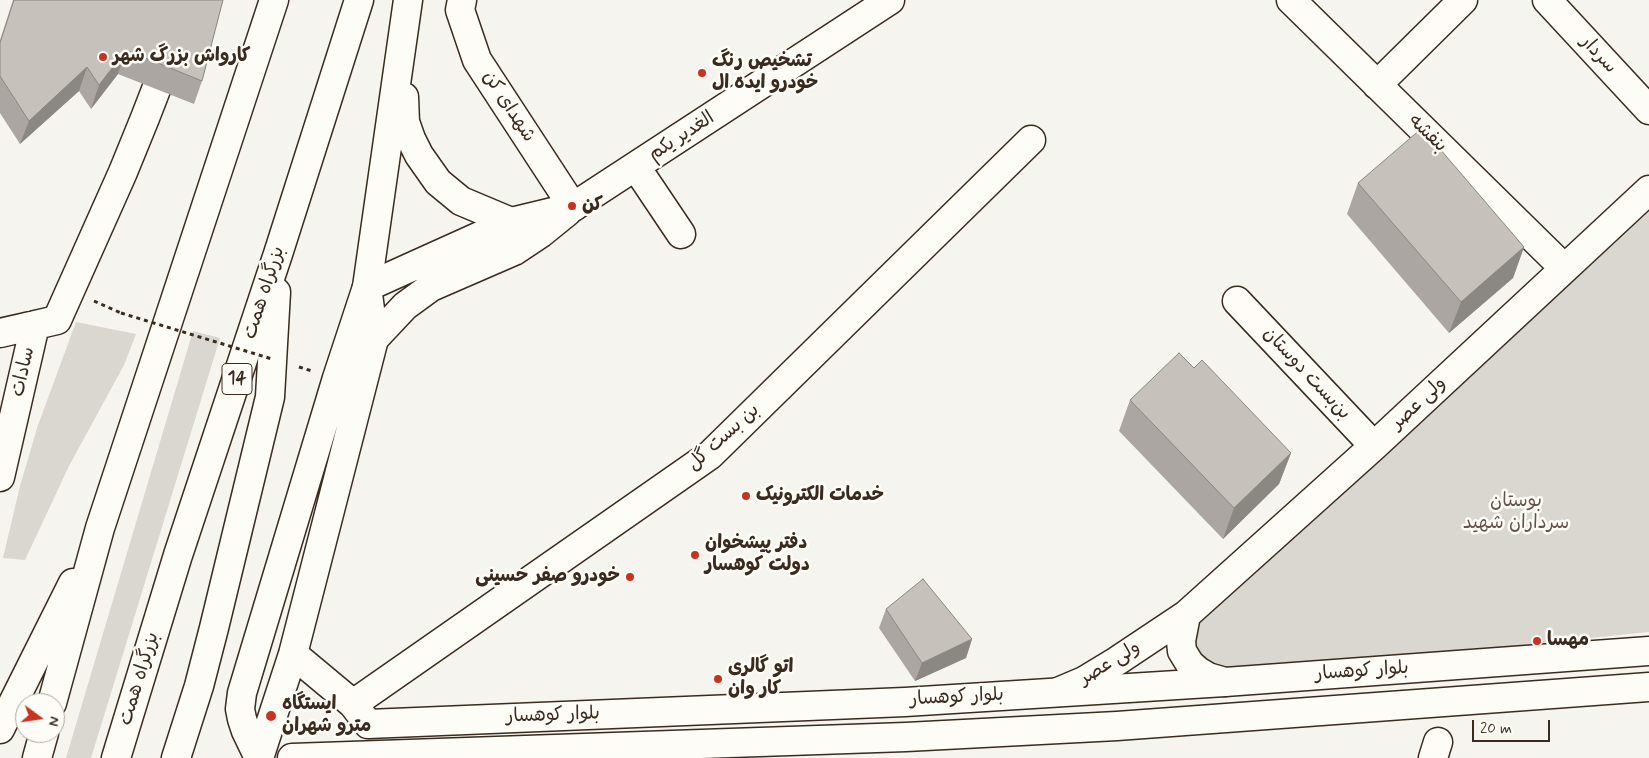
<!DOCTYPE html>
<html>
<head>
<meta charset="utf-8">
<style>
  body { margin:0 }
  #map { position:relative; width:1649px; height:758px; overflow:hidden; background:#f5f4ee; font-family:Mynerve,sans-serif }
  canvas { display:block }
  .north { position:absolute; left:15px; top:693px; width:50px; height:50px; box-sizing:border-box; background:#fdfcf7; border:1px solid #afa8a0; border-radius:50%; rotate:104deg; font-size:14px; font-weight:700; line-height:20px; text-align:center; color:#3b2a1e }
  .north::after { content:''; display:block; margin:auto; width:18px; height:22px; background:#c8321e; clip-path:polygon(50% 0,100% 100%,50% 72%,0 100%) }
  .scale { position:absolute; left:1472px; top:720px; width:78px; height:22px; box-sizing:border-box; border:2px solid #3b2a1e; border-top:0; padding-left:6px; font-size:15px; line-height:18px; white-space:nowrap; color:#3b2a1e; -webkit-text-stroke:4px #fdfcf7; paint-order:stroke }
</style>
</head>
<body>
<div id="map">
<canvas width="1649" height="758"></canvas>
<div class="north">N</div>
<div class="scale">20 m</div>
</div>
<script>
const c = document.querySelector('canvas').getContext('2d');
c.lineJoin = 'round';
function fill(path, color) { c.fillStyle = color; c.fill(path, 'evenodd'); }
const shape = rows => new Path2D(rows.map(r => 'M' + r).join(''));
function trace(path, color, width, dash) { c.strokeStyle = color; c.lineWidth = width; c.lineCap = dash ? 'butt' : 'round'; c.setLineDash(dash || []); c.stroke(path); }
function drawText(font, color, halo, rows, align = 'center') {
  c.font = font + ' Mynerve,"Playpen Sans Arabic",sans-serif'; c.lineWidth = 5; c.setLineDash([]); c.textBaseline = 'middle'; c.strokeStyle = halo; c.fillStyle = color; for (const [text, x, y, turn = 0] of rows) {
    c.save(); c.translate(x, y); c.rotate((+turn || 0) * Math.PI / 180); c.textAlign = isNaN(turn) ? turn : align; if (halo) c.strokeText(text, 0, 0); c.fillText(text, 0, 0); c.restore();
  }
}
const green = shape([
  [1649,212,1649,632,1359,662,1222,670,1203,665,1191,643,1195,627],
  [76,322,136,334,124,365,69,466,25,560,3,558,20,486,38,425],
  [193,331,220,338,91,758,66,758]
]);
const path = shape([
  [94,301,121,313],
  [299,367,312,371]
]);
const minor = shape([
  [1291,0,1564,268],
  [1547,0,1649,110],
  [1377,85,1463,0],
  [636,167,681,234],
  [573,207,890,0],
  [1237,301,1374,446],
  [0,333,57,320,123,172,145,118,164,69,183,0],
  [0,477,35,325],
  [1186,615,1181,641,1182,651,1190,664,1198,671,1208,677,1225,682],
  [1058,692,1084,681,1117,661,1186,615,1374,446,1649,190],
  [353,704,710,455,1031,140],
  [1433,758,1438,742]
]);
const major = shape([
  [462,0,460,10,477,60,573,207],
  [374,339,405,306,431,287,514,251,541,233,567,212],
  [293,654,353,704,368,724,905,702,1225,682,1649,651],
  [259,758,246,731,242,719,240,709,242,693,337,378,367,287,511,222,573,207],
  [259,758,293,654,374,339,368,294],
  [292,758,906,737,1117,726,1649,687]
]);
const highway = shape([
  [404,97,405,122,411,139,419,155,438,182,461,201,511,222],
  [367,287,408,0],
  [52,703,100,528,274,0],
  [0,729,73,583],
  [37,758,44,733],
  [116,758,178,555,278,254,359,0],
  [176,758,199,686,214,628,270,397,276,292]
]);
const pathBridge = shape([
  [121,313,272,359]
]);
const wall = shape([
  [13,0,223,0,202,81,194,104,118,74,91,109,79,91,20,144,0,113,0,40],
  [1358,183,1524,247,1513,278,1449,333,1347,214],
  [1194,368,1291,453,1279,484,1223,539,1119,431,1130,400],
  [886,609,972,639,966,658,915,681,879,628]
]);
const shadedWall = shape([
  [126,50,118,74,91,109,99,85],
  [87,67,79,91,20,144,29,121],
  [1524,247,1513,278,1449,333,1461,302],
  [1291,453,1279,484,1223,539,1234,508],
  [972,639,966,658,915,681,922,663]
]);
const building = shape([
  [14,0,223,0,202,81,126,50,99,85,87,67,29,121,0,76,0,43,14,0],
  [1422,128,1524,247,1461,302,1358,183,1422,128],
  [1179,353,1194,368,1202,360,1291,453,1234,508,1130,400,1179,353],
  [923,579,972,639,922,663,886,609,923,579]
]);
const markers = [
  [103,57,5,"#c8321e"],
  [702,73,5,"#c8321e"],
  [572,206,5,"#c8321e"],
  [746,496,5,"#c8321e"],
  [695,555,5,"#c8321e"],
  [630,577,5,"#c8321e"],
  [1537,641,5,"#c8321e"],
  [718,679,5,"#c8321e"],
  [271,716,6,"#c8321e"]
];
const shields = [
  [237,379,30]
];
const shieldNames = [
  ["14",237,379]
];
const streetNames = [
  ["سردار",1598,55,47],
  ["شهدای کن",508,107,57],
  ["بنفشه",1427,134,44],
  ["الغدیر یکم",682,137,-33],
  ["بزرگراه همت",265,293,-72],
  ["سادات",24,372,-77],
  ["بن‌بست دوستان",1306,374,47],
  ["ولی عصر",1419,404,-43],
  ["بن بست گل",724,438,-42],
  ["ولی عصر",1110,664,-31],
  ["بلوار کوهسار",1362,672,-4],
  ["بزرگراه همت",140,679,-73],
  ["بلوار کوهسار",957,698,-3],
  ["بلوار کوهسار",553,716,-2]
];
const poiNames = [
  ["کارواش بزرگ شهر",113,57],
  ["تشخیص رنگ",712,62],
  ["خودرو ایده ال",712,84],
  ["کن",582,206],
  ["خدمات الکترونیک",756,496],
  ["دفتر پیشخوان",705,544],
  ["دولت کوهسار",705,566],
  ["خودرو صفر حسینی",620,577,"right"],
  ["مهسا",1547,641],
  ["اتو گالری",728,668],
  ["کار وان",728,690],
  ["ایستگاه",282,705],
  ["مترو شهران",282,727]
];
const parkNames = [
  ["بوستان",1516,502],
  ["سرداران شهید",1516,524]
];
fill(green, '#dad6d0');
trace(minor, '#3b2a1e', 31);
trace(major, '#3b2a1e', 31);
trace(highway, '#3b2a1e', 31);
trace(path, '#3b2a1e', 3, [4, 4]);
trace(minor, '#fdfcf7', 28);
trace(major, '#fdfcf7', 28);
trace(highway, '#fdfcf7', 28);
trace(pathBridge, '#3b2a1e', 3, [4, 4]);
fill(wall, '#aba6a1');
fill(shadedWall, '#8b8783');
fill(building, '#c7c1bb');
trace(building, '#8b8783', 1);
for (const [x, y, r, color] of markers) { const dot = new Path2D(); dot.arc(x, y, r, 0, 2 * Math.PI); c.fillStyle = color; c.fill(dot); trace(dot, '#fdfcf7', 2); }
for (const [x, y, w] of shields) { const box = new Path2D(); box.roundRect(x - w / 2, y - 15.5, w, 31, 4); c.fillStyle = '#fdfcf7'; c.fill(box); trace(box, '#3b2a1e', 1); }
drawText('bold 18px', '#3b2a1e', null, shieldNames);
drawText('19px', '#3b2a1e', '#fdfcf7', streetNames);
drawText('bold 19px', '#3b2a1e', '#fdfcf7', poiNames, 'left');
drawText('19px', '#63554a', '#fdfcf7', parkNames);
</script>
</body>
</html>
